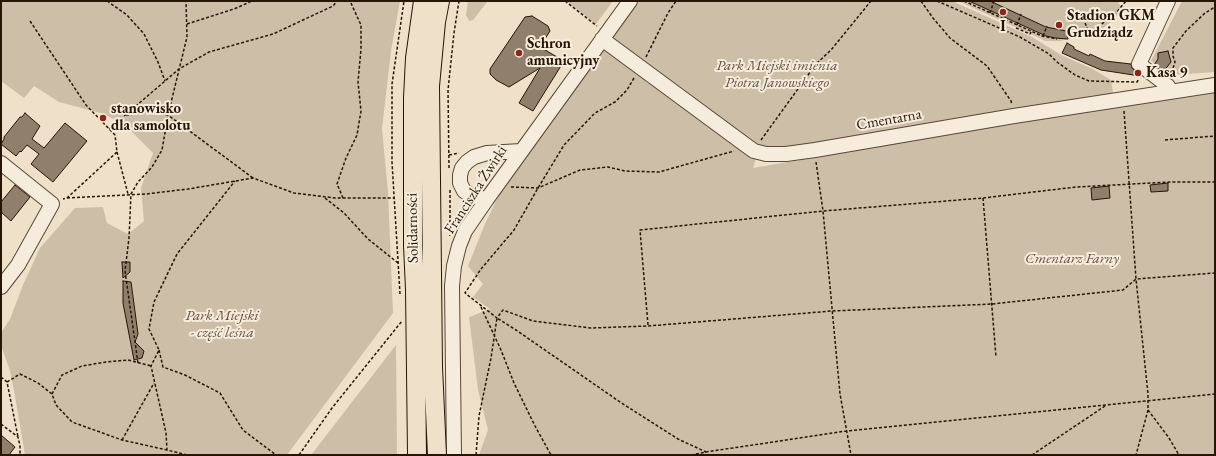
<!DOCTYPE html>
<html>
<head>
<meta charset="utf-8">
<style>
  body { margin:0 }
  #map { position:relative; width:1216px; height:456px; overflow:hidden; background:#efe1c9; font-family:"EB Garamond",serif }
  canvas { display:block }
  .frame { position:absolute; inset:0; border:2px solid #261505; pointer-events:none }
</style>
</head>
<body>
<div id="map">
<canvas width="1216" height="456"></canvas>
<div class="frame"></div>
</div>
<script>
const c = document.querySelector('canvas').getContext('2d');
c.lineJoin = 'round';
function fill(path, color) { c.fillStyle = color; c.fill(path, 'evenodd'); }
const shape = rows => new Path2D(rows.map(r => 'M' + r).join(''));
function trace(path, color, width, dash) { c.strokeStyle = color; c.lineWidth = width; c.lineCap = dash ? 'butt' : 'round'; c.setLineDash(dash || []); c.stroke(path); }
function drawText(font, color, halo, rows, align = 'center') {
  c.font = font + ' "EB Garamond",serif'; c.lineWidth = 4; c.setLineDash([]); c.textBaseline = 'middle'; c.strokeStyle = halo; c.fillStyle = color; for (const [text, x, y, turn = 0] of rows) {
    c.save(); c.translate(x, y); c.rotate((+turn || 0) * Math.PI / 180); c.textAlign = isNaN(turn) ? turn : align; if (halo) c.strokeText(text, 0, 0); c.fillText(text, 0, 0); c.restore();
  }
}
const green = shape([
  [1,1,400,1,391,51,382,129,388,192,393,313,287,455,25,455,15,396,10,371,2,348,1,333,10,319,23,285,40,248,75,208,103,207,107,223,128,234,144,221,141,188,153,153,126,126,104,114,59,102,34,86,24,98,1,81],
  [468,1,488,1,473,20,469,21,466,15],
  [566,1,613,1,596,24],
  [635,1,952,1,1032,37,1061,55,1093,69,1111,80,1113,93,785,148,759,149,753,168,1168,97,1215,91,1215,455,479,455,488,430,478,390,469,317,490,309,473,297,483,284,468,266,485,224,503,186],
  [958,1,1117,1,1123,9,1112,21,1102,29,1090,35,1060,41,1046,41],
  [1182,1,1215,1,1215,72,1174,75,1151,61],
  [396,345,397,455,311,455]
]);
const building = shape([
  [969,1,990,1,1046,27,1066,31,1068,39,1055,38,1046,36,969,1],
  [532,16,548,26,550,31,540,47,564,61,533,111,519,103,540,68,509,87,496,80,490,74,490,69,525,17,532,16],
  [1067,43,1074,47,1074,49,1089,56,1090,54,1105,61,1131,64,1132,68,1140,76,1101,70,1062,53,1067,43],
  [1168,51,1171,62,1163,72,1154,65,1158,59,1158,53,1168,51],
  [25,113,40,126,32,139,44,148,65,123,87,141,53,182,31,164,39,154,27,145,21,152,20,151,16,156,1,144,4,139,4,137,20,117,22,117,25,113],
  [1168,183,1168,191,1151,192,1150,185,1168,183],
  [15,185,30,197,11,221,1,212,1,202,15,185],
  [1109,186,1110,198,1092,200,1091,188,1109,186],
  [122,262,130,262,130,272,123,278,122,262],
  [123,281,131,282,138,334,135,342,144,351,142,358,134,360,123,303,123,281],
  [1,435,15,447,9,455,1,455,1,435]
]);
const path = shape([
  [107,1,127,15,144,34,158,62,165,81],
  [565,1,597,26],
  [921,1,933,18,950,38,987,66,1011,101,1012,105],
  [937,1,1020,37,1049,54,1057,62,1075,75,1089,81,1137,82,1139,79],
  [964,1,1042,36,1057,39],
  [990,13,994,1],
  [1103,15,1107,20],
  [30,21,86,105,115,135,117,152,67,198,63,199],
  [1085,23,1089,32,1095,29,1116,13,1126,1],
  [187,24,234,9,252,1],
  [1017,25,1021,14],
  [1016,28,1030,34,1031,32],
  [1043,36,1047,26],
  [646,57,668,13,676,1],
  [1170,72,1173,68,1175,62,1173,56,1173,48,1186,31,1205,13,1215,7],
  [634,78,627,90,615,102,595,113,564,145,538,188,514,230,481,269,465,293,497,318,503,310,533,321,591,328,648,326,832,311,992,304,1123,290,1136,279,1215,273],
  [1124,111,1136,279,1148,394,1148,410,1136,455],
  [126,115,152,112,168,115,253,178],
  [109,129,179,69,209,52,273,34,333,6,337,1],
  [761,140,816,64,831,50,871,1],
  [1165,140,1215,136],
  [117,152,128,194],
  [449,155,459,153],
  [816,162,823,211,840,394,851,455],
  [449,168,448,90,454,33,459,1],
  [511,187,538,188,580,170,608,167,625,171,659,172,734,151],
  [450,190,450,236],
  [67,198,146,194,188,189,253,178,294,193,335,198,394,198],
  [325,198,344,213,368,239,398,263],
  [343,198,337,184,346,158,357,135,361,111,358,82,361,49,361,25,350,1],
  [983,198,996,357],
  [400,294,392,162,392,84,404,1],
  [481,307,501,350,514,383,535,426,551,455],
  [648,325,640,230,823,211,983,198,1076,187,1171,182,1215,182],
  [159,350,163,367,185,375,220,393,243,430,276,455],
  [138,363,125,271,129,238,131,194,138,182,152,167,162,150,168,115,187,37,186,1],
  [1,377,7,382,18,437],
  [7,382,20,374,38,383,52,394,56,405,72,422,122,440,167,450],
  [52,394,62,375,82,366,106,362,128,360,151,366],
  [1148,410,1169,438,1179,455],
  [1,424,18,437,20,446,20,455],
  [122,440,154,383],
  [187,455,167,450,166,433,151,366,159,350,149,329,154,302,177,254,235,181],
  [299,455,332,408,402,321],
  [476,455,479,416,491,358,497,318,516,330,620,402,678,439,706,452],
  [691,455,706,452,846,431,1215,394],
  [1032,455,1105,406]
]);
const minor = shape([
  [1168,1,1139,64,1168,86,1170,92],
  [602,39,747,146,754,151,766,154,786,154,815,150,1014,116,1215,85],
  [1,163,52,204,18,265,1,287],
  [487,199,472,196,464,191,460,183,460,175,462,168,467,162,474,157,487,153,521,151],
  [454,455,452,286,454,266,459,246,465,231,487,199,630,1]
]);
const major = shape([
  [417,455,415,289,413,246,413,98,415,58,423,1],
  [437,455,433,367,430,86,436,22,440,1]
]);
const markers = [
  [1003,12,4,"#8f2418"],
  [1059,25,4,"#8f2418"],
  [519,53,4,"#8f2418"],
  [1138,73,4,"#8f2418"],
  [103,118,4,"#8f2418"]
];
const poiNames = [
  ["Stadion GKM",1067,16],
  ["Grudziądz",1067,33],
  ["I",1003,27,"center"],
  ["Schron",527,44],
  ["amunicyjny",527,61],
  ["Kasa 9",1146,73],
  ["stanowisko",111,109],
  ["dla samolotu",111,126]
];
const parkNames = [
  ["Park Miejski imienia",777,66],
  ["Piotra Janowskiego",777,83],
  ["Cmentarz Farny",1072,259],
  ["Park Miejski",222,316],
  ["- część leśna",222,333]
];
const streetNames = [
  ["Cmentarna",889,120,-10],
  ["Franciszka Żwirki",476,190,-57],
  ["Solidarności",413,228,-91]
];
fill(green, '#cdbea8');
fill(building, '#8f7f6b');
trace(building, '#261505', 1);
trace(minor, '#584836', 16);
trace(major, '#261505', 20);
trace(path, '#261505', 1.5, [3, 2]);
trace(minor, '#f5ecdc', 14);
trace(major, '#efe1c9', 18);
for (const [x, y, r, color] of markers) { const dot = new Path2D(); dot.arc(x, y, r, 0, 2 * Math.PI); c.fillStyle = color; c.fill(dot); trace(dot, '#f5ecdc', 1.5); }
drawText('bold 15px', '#261505', '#f5ecdc', poiNames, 'left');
drawText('italic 15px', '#60503e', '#f5ecdc', parkNames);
drawText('15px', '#261505', '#f5ecdc', streetNames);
</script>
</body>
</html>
